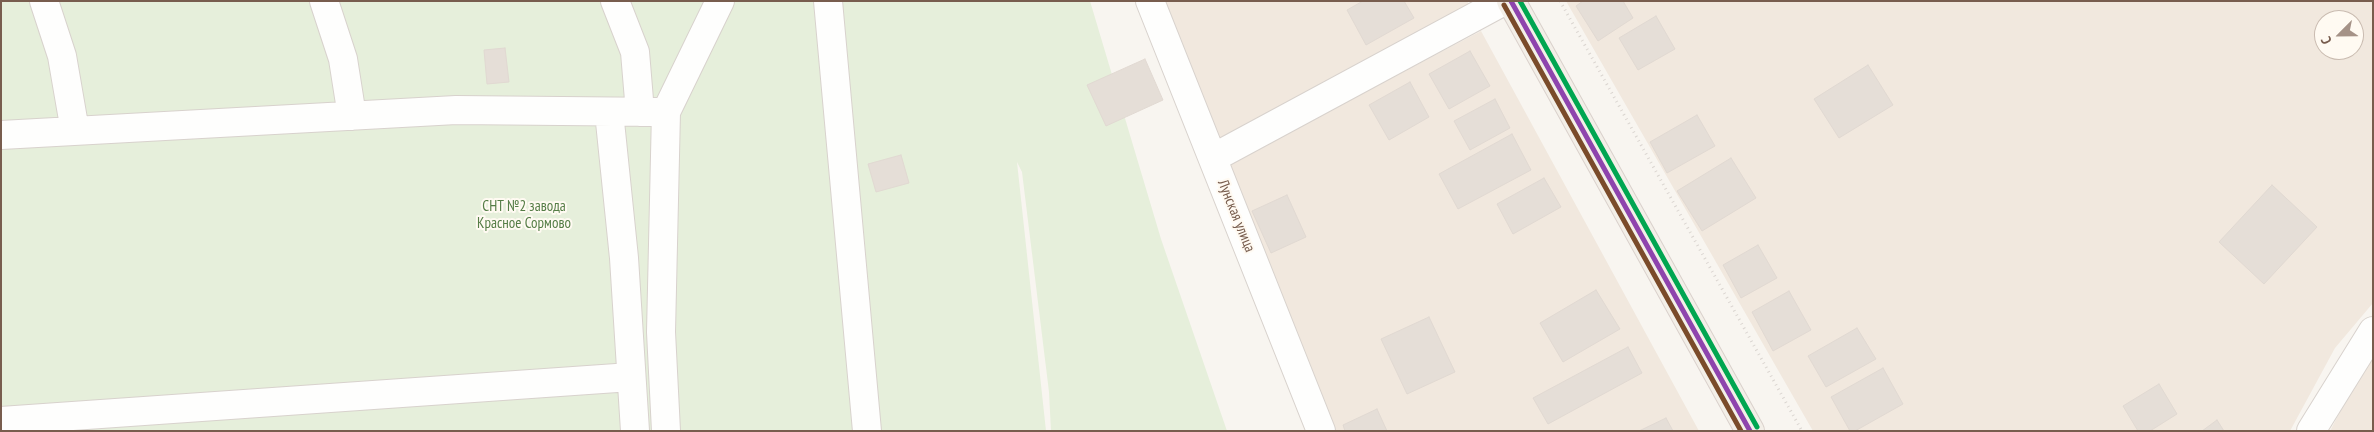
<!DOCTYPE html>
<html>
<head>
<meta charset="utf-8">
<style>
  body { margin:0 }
  #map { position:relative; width:2374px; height:432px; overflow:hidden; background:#f8f5f0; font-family:"PT Sans Narrow",sans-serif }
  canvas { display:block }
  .frame { position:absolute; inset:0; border:2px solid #785d4e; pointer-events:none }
  .north { position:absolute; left:2314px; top:10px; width:50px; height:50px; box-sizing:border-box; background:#fffaf2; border:1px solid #c9bbb0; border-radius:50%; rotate:247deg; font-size:14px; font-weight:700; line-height:20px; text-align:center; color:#785d4e }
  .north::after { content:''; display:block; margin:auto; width:18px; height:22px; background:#a59287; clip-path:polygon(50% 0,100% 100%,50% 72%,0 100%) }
</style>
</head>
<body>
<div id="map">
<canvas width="2374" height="432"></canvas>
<div class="frame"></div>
<div class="north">С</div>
</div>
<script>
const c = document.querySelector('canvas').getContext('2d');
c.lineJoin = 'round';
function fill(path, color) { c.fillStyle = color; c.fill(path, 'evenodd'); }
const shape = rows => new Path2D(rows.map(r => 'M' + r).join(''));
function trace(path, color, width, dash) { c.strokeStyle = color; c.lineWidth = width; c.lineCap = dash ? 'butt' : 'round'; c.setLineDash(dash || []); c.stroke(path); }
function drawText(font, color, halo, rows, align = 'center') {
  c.font = font + ' "PT Sans Narrow",sans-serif'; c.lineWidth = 4; c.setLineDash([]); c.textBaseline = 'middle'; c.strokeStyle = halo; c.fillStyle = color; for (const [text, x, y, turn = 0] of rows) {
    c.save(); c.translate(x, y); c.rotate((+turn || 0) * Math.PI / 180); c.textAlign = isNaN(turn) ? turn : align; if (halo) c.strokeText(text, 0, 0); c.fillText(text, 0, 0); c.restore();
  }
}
const residential = shape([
  [1163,1,1467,1,1473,11,1221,142],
  [1566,1,2373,1,2373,303,2335,348,2290,431,1813,431],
  [2324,20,2354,20,2354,50,2324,50],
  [1481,31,1699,431,1331,431,1227,164],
  [2373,349,2373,431,2330,431,2372,350]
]);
const green = shape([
  [1,1,1090,1,1161,239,1227,431,1051,431,1049,392,1022,172,1017,162,1046,431,1,431]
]);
const building = shape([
  [1363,1,1404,1,1414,18,1366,45,1347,10,1363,1],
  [1583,1,1623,1,1633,18,1598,41,1576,6,1583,1],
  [1656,16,1675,49,1638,70,1619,38,1656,16],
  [505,48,509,82,487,84,484,50,505,48],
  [1470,51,1490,86,1449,109,1429,74,1470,51],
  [1145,59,1163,100,1106,126,1087,85,1145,59],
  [1868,65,1893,105,1839,138,1814,99,1868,65],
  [1410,82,1429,117,1389,140,1369,105,1410,82],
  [1495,99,1510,128,1470,150,1454,121,1495,99],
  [1697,115,1715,146,1667,173,1650,142,1697,115],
  [1512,134,1531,170,1458,209,1439,174,1512,134],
  [901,155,909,183,876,192,868,164,901,155],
  [1731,158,1756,198,1702,231,1677,191,1731,158],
  [1544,178,1561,207,1513,234,1497,204,1544,178],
  [2272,185,2317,227,2264,284,2219,242,2272,185],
  [1287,195,1306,237,1271,253,1252,211,1287,195],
  [1758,245,1777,278,1741,298,1723,265,1758,245],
  [1596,290,1620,329,1563,362,1540,323,1596,290],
  [1789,291,1811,330,1773,351,1752,312,1789,291],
  [1429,317,1455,372,1407,394,1381,339,1429,317],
  [1857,328,1876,359,1826,387,1808,356,1857,328],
  [1628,347,1642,373,1548,424,1533,398,1628,347],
  [1883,368,1903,404,1855,431,1850,431,1831,397,1883,368],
  [2159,384,2177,414,2150,431,2138,431,2123,406,2159,384],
  [1377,409,1387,431,1345,431,1343,425,1377,409],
  [1666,418,1673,431,1639,431,1666,418],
  [2217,420,2224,431,2202,431,2217,420]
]);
const path = shape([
  [1560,1,1802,431]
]);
const minor = shape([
  [44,1,62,56,75,131],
  [324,1,343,59,352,116],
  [615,1,635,52,640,112],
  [828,1,867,431],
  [1150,1,1321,431],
  [609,112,624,258,635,431],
  [1,135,456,110,666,112],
  [1213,158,1504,1],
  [1,421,631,377],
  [666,431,661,332,666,112,720,1],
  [2311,431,2373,331]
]);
const major = shape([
  [1511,1,1750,431]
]);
const bus1 = shape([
  [1511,1,1750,431]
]);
const bus2 = shape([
  [1504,5,1741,431]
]);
const bus3 = shape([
  [1520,1,1757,427]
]);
const parkNames = [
  ["СНТ №2 завода",524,207],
  ["Красное Сормово",524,224]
];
const streetNames = [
  ["Лунская улица",1236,216,68]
];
fill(residential, '#f1e8de');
fill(green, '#e6efdb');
fill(building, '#e5ded7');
trace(building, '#e1d9d2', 1);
trace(minor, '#d8d2cd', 30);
trace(major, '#dad1cc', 30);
trace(path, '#dad5d0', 3, [1, 4]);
trace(minor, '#fefefd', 28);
trace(major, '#f3efe8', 28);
trace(bus1, '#8e44ad', 5);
trace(bus2, '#7a4b2a', 5);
trace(bus3, '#00a651', 5);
drawText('15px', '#557d46', '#fffaf2', parkNames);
drawText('15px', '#785d4e', '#fffaf2', streetNames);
</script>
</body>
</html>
